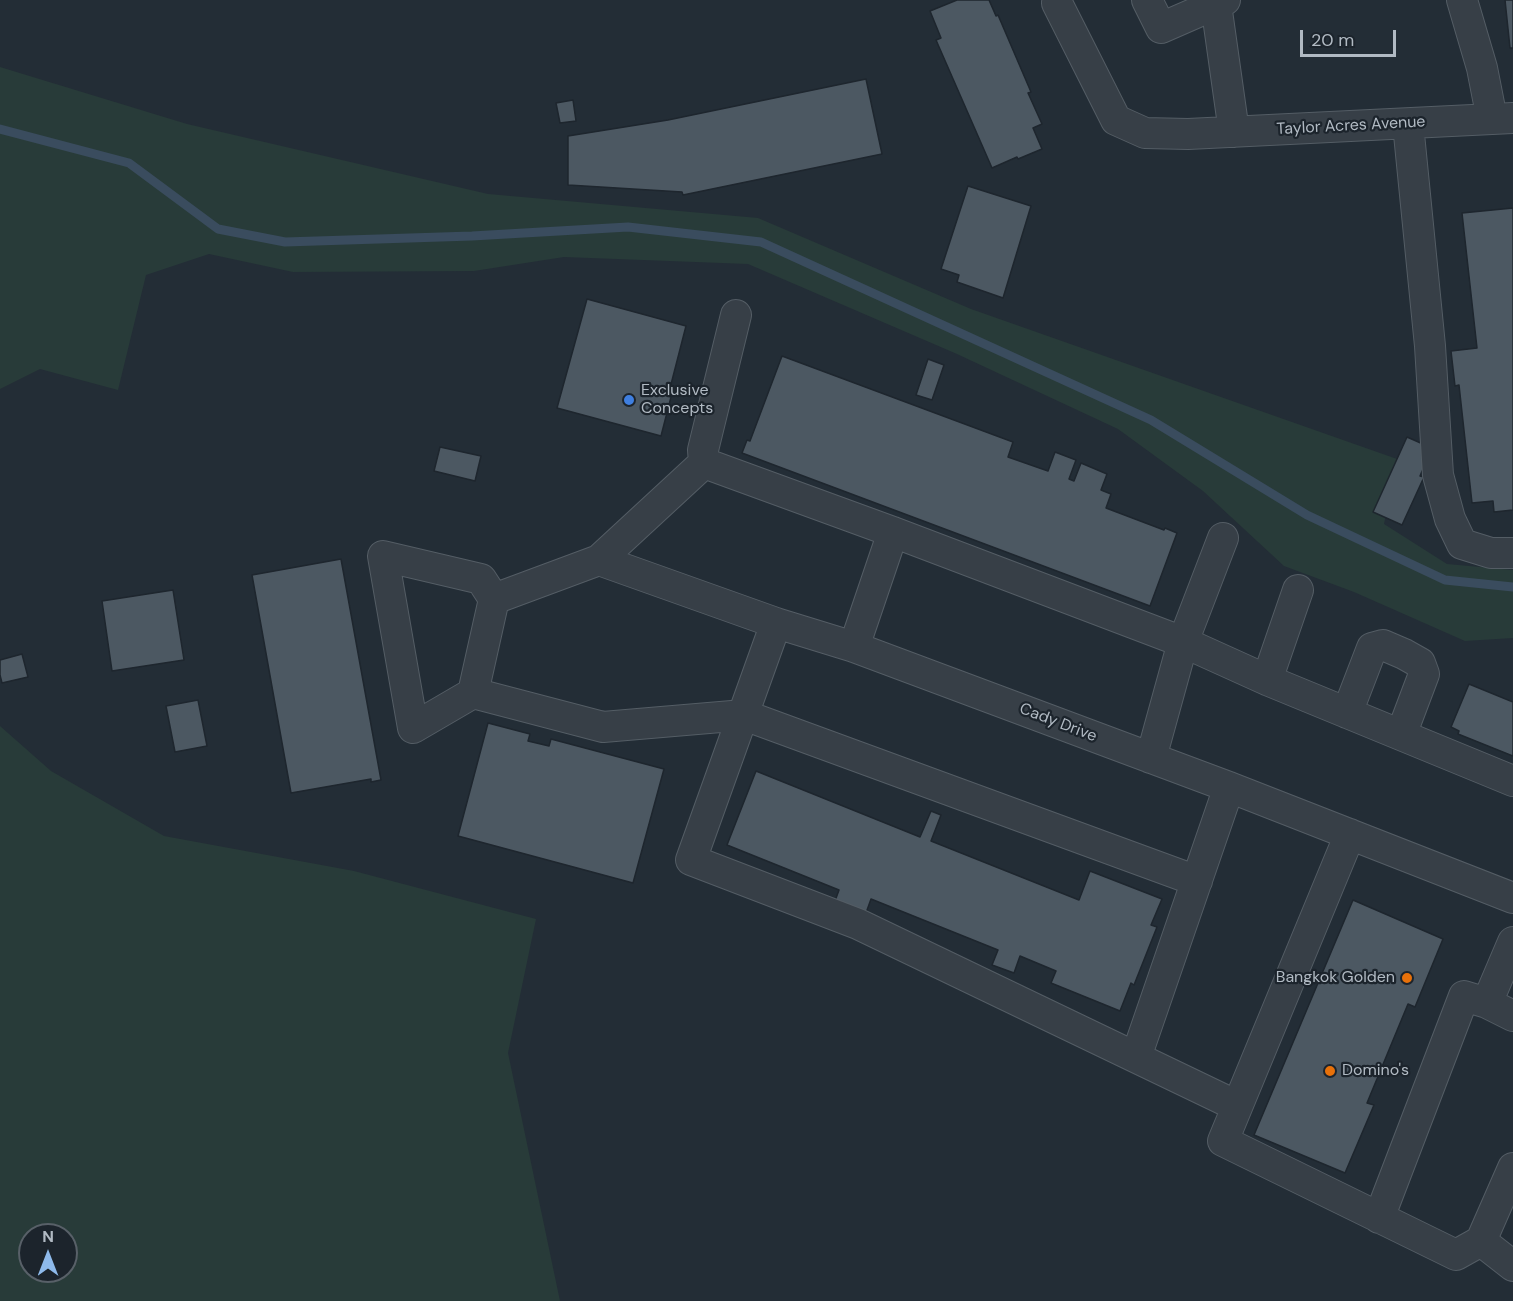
<!DOCTYPE html>
<html>
<head>
<meta charset="utf-8">
<style>
  body { margin:0 }
  #map { position:relative; width:1513px; height:1301px; overflow:hidden; background:#232d36; font-family:"DM Sans",sans-serif }
  canvas { display:block }
  .north { position:absolute; left:18px; top:1223px; width:60px; height:60px; box-sizing:border-box; background:#1c242c; border:2px solid #586068; border-radius:50%; rotate:0deg; font-size:16px; font-weight:700; line-height:24px; text-align:center; color:#b1bac3 }
  .north::after { content:''; display:block; margin:auto; width:21px; height:27px; background:#8ebaeb; clip-path:polygon(50% 0,100% 100%,50% 72%,0 100%) }
  .scale { position:absolute; left:1300px; top:30px; width:96px; height:27px; box-sizing:border-box; border:3px solid #b1bac3; border-top:0; padding-left:8px; font-size:18px; line-height:21px; white-space:nowrap; color:#b1bac3; -webkit-text-stroke:4px #1c242c; paint-order:stroke }
</style>
</head>
<body>
<div id="map">
<canvas width="1513" height="1301"></canvas>
<div class="north">N</div>
<div class="scale">20 m</div>
</div>
<script>
const c = document.querySelector('canvas').getContext('2d');
c.lineJoin = 'round';
function fill(path, color) { c.fillStyle = color; c.fill(path, 'evenodd'); }
const shape = rows => new Path2D(rows.map(r => 'M' + r).join(''));
function trace(path, color, width, dash) { c.strokeStyle = color; c.lineWidth = width; c.lineCap = dash ? 'butt' : 'round'; c.setLineDash(dash || []); c.stroke(path); }
function drawText(font, color, halo, rows, align = 'center') {
  c.font = font + ' "DM Sans",sans-serif'; c.lineWidth = 4.5; c.setLineDash([]); c.textBaseline = 'middle'; c.strokeStyle = halo; c.fillStyle = color; for (const [text, x, y, turn = 0] of rows) {
    c.save(); c.translate(x, y); c.rotate((+turn || 0) * Math.PI / 180); c.textAlign = isNaN(turn) ? turn : align; if (halo) c.strokeText(text, 0, 0); c.fillText(text, 0, 0); c.restore();
  }
}
const green = shape([
  [0,67,187,124,488,194,758,218,971,309,1397,459,1384,524,1447,564,1513,570,1513,638,1465,641,1354,592,1284,566,1203,491,1118,429,957,354,748,264,564,257,474,271,293,272,209,254,146,275,118,390,40,369,0,389],
  [0,726,51,771,164,836,354,871,536,919,508,1053,560,1301,0,1301],
  [30,1235,66,1235,66,1271,30,1271]
]);
const stream = shape([
  [0,129,129,163,218,229,285,242,472,236,628,227,761,242,1151,420,1307,515,1445,580,1513,587]
]);
const building = shape([
  [957,0,989,0,996,16,998,15,1031,92,1028,93,1042,124,1033,128,1042,149,1018,159,1017,157,992,168,936,40,941,38,930,11,957,0],
  [1505,0,1513,0,1513,48,1510,48,1505,0],
  [866,79,882,154,683,195,682,192,568,185,568,136,668,120,866,79],
  [573,100,576,121,560,123,556,103,573,100],
  [968,186,1031,206,1003,298,957,282,959,275,941,269,968,186],
  [1513,208,1513,510,1494,512,1493,501,1472,503,1459,385,1455,386,1451,351,1477,348,1462,213,1513,208],
  [587,299,686,326,668,396,671,397,661,436,557,408,587,299],
  [782,356,1013,442,1008,457,1048,471,1055,452,1076,460,1069,479,1074,481,1081,463,1107,474,1101,490,1111,494,1106,508,1164,530,1165,528,1177,533,1150,606,742,453,747,440,750,441,782,356],
  [928,359,944,365,932,400,916,395,928,359],
  [1407,437,1432,448,1420,476,1424,477,1402,525,1373,512,1407,437],
  [440,447,481,456,475,481,434,471,440,447],
  [341,559,381,780,371,782,371,779,291,793,252,575,341,559],
  [173,590,184,660,112,671,102,601,173,590],
  [22,654,28,677,2,683,0,675,0,660,22,654],
  [1469,684,1513,702,1513,756,1458,734,1459,731,1451,727,1469,684],
  [198,700,207,746,175,752,166,706,198,700],
  [488,723,530,734,528,741,549,746,551,739,664,769,633,883,458,836,488,723],
  [756,771,920,837,931,811,941,815,931,841,1079,900,1090,871,1162,899,1151,925,1157,927,1134,985,1131,983,1120,1011,1051,983,1056,971,1020,956,1014,973,992,965,998,950,871,899,866,913,835,901,839,890,727,845,756,771],
  [1353,900,1443,939,1415,1007,1408,1004,1367,1103,1374,1105,1345,1173,1254,1135,1353,900]
]);
const minor = shape([
  [1147,0,1161,28,1225,0],
  [1462,0,1482,68,1492,119],
  [1057,3,1116,120,1145,133,1188,134,1513,118],
  [1216,4,1234,132],
  [1408,124,1430,346,1438,475,1450,519,1462,544,1491,553,1513,553],
  [704,463,703,450,736,315],
  [599,560,776,623,854,647,1229,787,1513,898],
  [776,623,691,860,858,924,1237,1106],
  [854,647,893,532],
  [1267,680,1298,590],
  [473,693,413,728,383,556,481,579,494,599],
  [1347,713,1372,648,1383,645,1404,654,1420,663,1424,674,1401,735],
  [1151,758,1183,642,1223,538],
  [1350,834,1223,1141,1456,1255,1481,1241,1513,1266],
  [1197,881,744,715,603,727,473,693,494,599,599,560,704,463,893,532,1183,642,1267,680,1513,781],
  [1487,1003,1513,1016],
  [1136,1057,1229,787],
  [1379,1218,1464,996,1487,1003,1513,942],
  [1481,1241,1513,1168]
]);
const markers = [
  [629,400,6,"#3f7fe0"],
  [1407,978,6,"#e8710a"],
  [1330,1071,6,"#e8710a"]
];
const streetNames = [
  ["Taylor Acres Avenue",1351,126,-3],
  ["Cady Drive",1058,723,21]
];
const poiNames = [
  ["Exclusive",641,391],
  ["Concepts",641,409],
  ["Bangkok Golden",1395,978,"right"],
  ["Domino's",1342,1071]
];
fill(green, '#283b39');
trace(stream, '#3a4c5e', 9);
fill(building, '#4c5862');
trace(building, '#1e262e', 1.5);
trace(minor, '#545d65', 32);
trace(minor, '#373f47', 30);
for (const [x, y, r, color] of markers) { const dot = new Path2D(); dot.arc(x, y, r, 0, 2 * Math.PI); c.fillStyle = color; c.fill(dot); trace(dot, '#1c242c', 2); }
drawText('16px', '#b1bac3', '#1c242c', streetNames);
drawText('16px', '#b1bac3', '#1c242c', poiNames, 'left');
</script>
</body>
</html>
